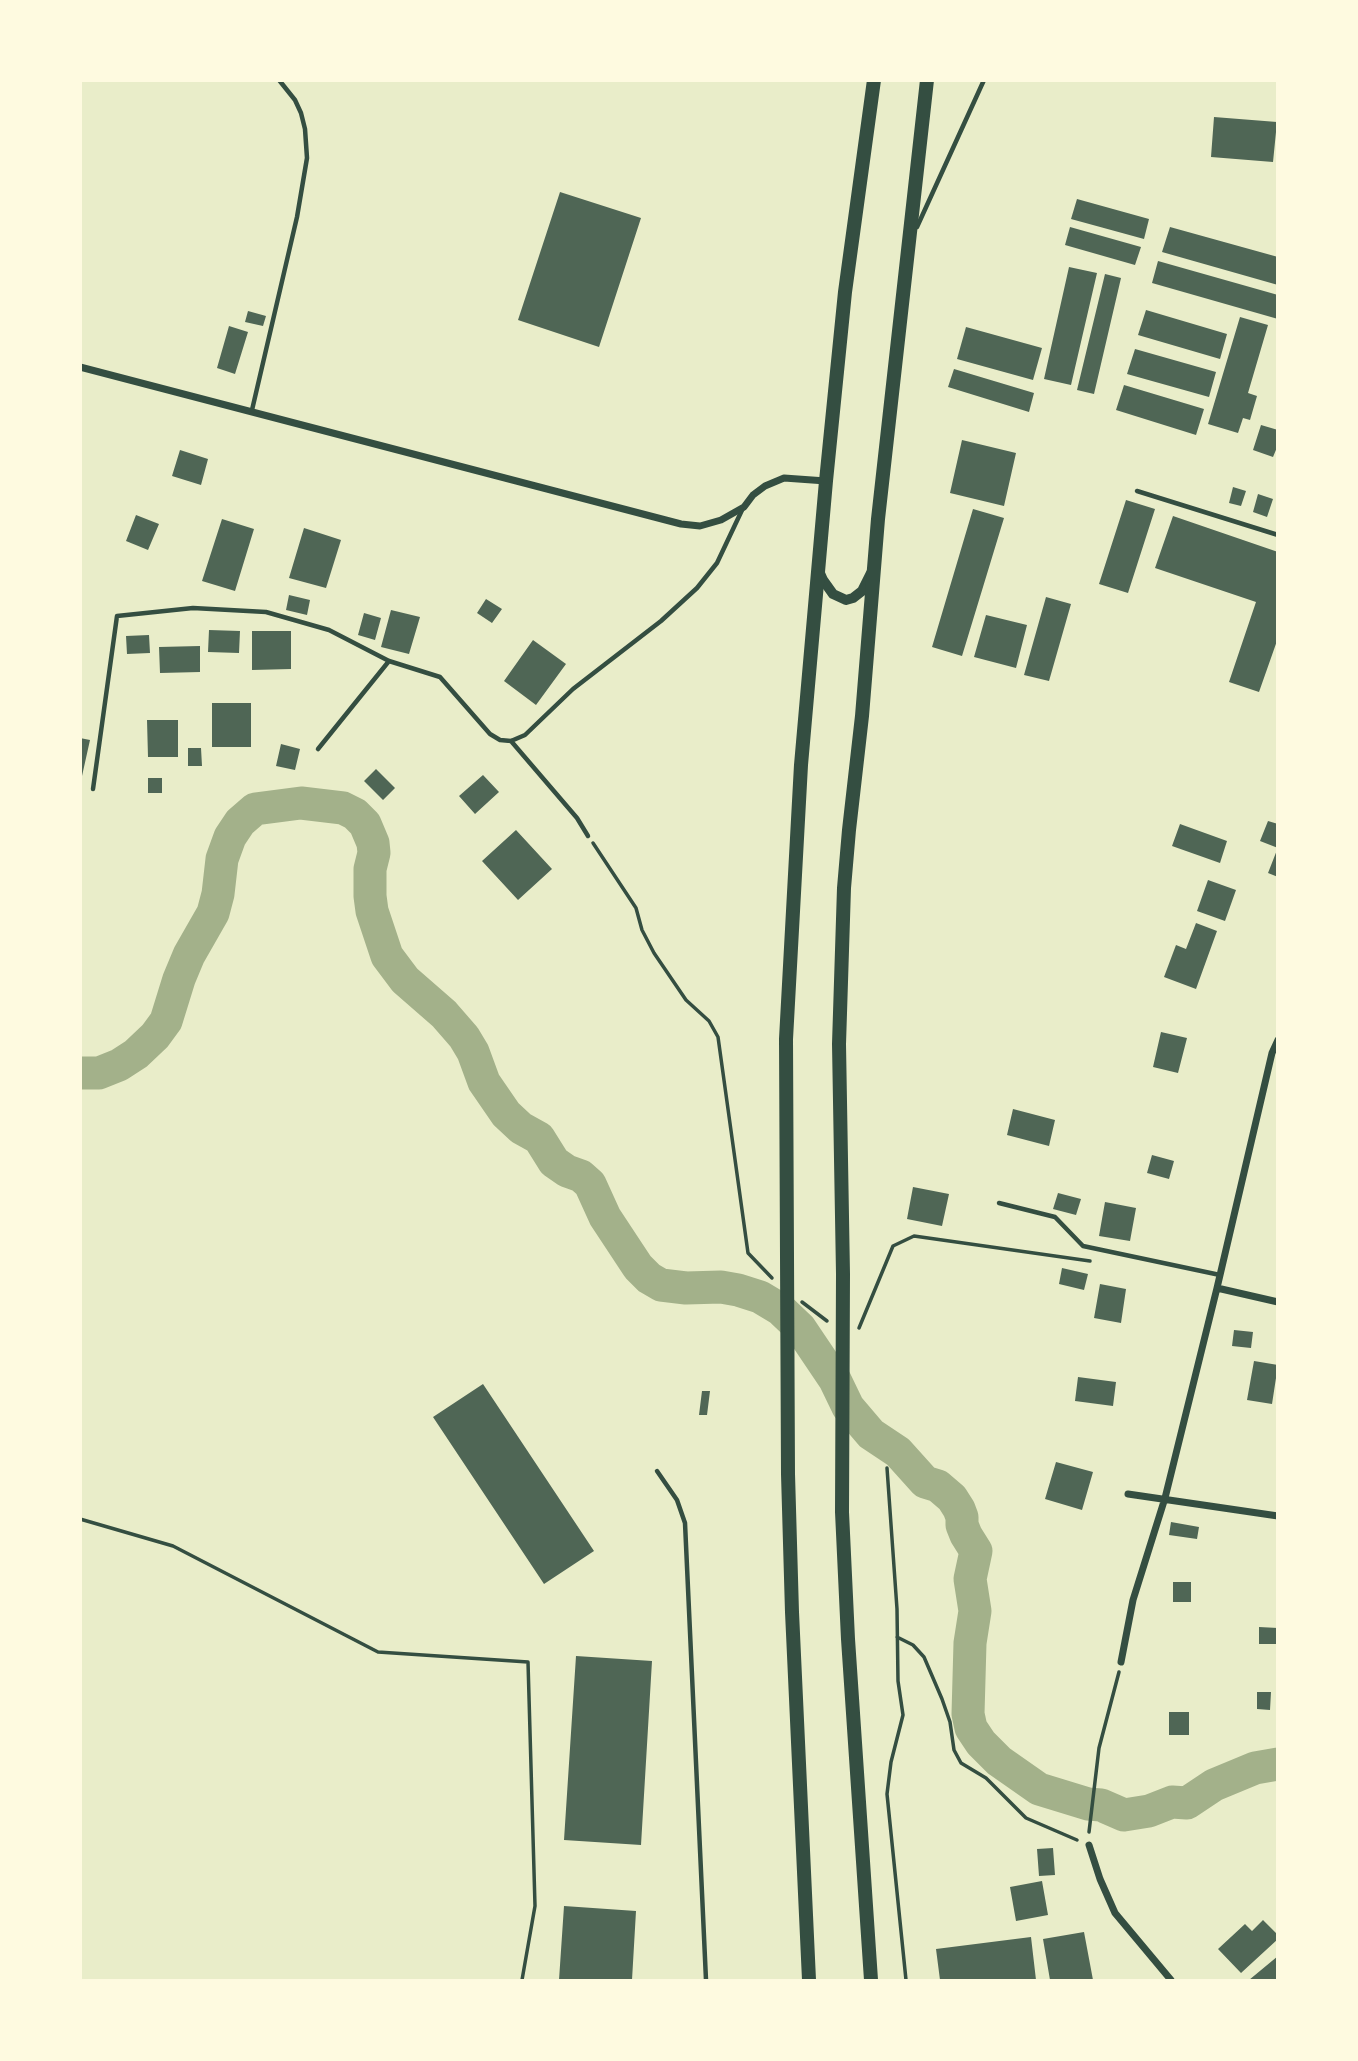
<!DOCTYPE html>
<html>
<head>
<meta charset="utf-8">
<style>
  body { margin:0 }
  #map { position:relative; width:1358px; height:2061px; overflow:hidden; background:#e9edc9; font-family:Raleway,sans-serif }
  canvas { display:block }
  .frame { position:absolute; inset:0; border:82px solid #fefae0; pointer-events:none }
</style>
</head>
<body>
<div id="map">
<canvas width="1358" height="2061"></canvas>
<div class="frame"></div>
</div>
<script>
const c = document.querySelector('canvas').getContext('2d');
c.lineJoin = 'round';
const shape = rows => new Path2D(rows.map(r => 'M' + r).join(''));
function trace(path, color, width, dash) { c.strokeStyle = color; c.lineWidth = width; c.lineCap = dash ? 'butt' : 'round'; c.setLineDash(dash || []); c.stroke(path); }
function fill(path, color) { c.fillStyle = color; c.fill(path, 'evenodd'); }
const river = shape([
  [80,1073,99,1073,119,1065,136,1054,155,1036,166,1021,179,979,189,955,213,913,218,894,222,859,230,837,240,822,255,809,301,803,343,808,355,814,365,824,373,843,374,853,370,869,370,896,372,911,387,956,405,980,444,1014,464,1037,473,1052,484,1082,506,1114,521,1128,539,1138,554,1162,567,1171,581,1176,590,1184,605,1217,638,1267,649,1278,661,1285,686,1288,721,1287,738,1290,760,1297,780,1309,800,1328,835,1380,848,1407,871,1434,898,1452,925,1482,938,1486,952,1498,959,1509,962,1517,962,1525,966,1535,976,1551,970,1579,975,1611,970,1643,968,1714,971,1728,981,1743,999,1761,1039,1789,1088,1804,1101,1805,1124,1815,1149,1811,1172,1802,1187,1803,1214,1785,1255,1768,1278,1764]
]);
const building = shape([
  [1214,117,1277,122,1273,162,1211,157],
  [560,192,641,218,599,347,518,320],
  [1077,199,1149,219,1144,239,1071,219],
  [1070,227,1141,247,1135,265,1065,245],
  [1170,227,1278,257,1278,285,1162,252],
  [1158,261,1278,295,1278,319,1152,283],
  [1069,267,1097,273,1071,385,1044,379],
  [1105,274,1121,278,1094,394,1077,390],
  [1146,310,1227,334,1220,359,1138,335],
  [248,311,266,316,263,326,245,322],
  [1240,317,1268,325,1248,393,1257,396,1250,420,1243,418,1238,433,1208,424],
  [229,326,248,332,235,374,217,368],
  [966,327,1042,348,1033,380,957,359],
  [1135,349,1216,372,1209,397,1127,374],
  [954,369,1034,393,1029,412,948,387],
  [1124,385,1204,409,1196,435,1116,410],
  [1261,425,1278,430,1278,445,1273,457,1253,450],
  [962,440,1016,453,1004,506,950,493],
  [180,450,208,459,201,485,172,476],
  [1233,487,1246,491,1241,506,1229,503],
  [1258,494,1273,499,1267,517,1253,512],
  [1126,500,1155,509,1128,593,1099,584],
  [973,509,1004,518,962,656,932,647],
  [136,515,159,524,148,550,126,541],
  [1173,516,1278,552,1278,638,1259,692,1229,682,1256,602,1155,568],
  [222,519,254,529,235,591,202,581],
  [304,528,341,540,326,588,289,578],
  [289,595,310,600,307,615,286,610],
  [1046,597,1071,604,1049,681,1024,675],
  [486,599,502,609,492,623,477,613],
  [391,610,420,617,409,654,381,647],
  [364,613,381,618,375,640,358,635],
  [986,615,1027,625,1016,668,974,657],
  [209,630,240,631,239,653,208,652],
  [252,631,291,631,291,669,252,670],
  [149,635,150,653,127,654,126,636],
  [533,640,566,664,536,705,504,681],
  [200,646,200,672,160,673,159,647],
  [212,703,251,703,251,747,212,747],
  [147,720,178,720,178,757,148,757],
  [80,738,90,740,82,776,80,776],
  [281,744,300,749,295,770,276,766],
  [188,748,201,748,202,766,188,766],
  [376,769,395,788,383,800,364,781],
  [483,775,499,792,475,814,459,796],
  [148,778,162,778,162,793,148,793],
  [1268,821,1278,824,1278,848,1260,841],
  [1180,824,1227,841,1220,863,1172,846],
  [516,830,552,869,518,900,482,861],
  [1277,850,1278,850,1278,877,1268,873],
  [1208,880,1236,890,1225,921,1197,911],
  [1196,923,1217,931,1196,989,1164,977,1176,945,1186,949],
  [1161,1032,1187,1038,1178,1073,1153,1067],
  [1013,1109,1055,1120,1049,1146,1007,1135],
  [1152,1155,1174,1161,1169,1179,1147,1173],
  [913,1187,949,1194,942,1226,907,1219],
  [1058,1193,1081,1199,1076,1215,1053,1209],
  [1105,1202,1136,1208,1130,1241,1099,1236],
  [1062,1268,1088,1274,1084,1290,1059,1284],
  [1100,1284,1126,1289,1121,1323,1094,1318],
  [1234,1330,1253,1332,1251,1348,1232,1346],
  [1254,1361,1278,1365,1272,1404,1247,1400],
  [1078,1377,1116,1382,1113,1406,1075,1401],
  [483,1384,594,1551,544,1584,433,1417],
  [702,1391,710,1391,707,1415,699,1415],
  [1056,1462,1093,1472,1082,1510,1045,1499],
  [1171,1522,1199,1527,1197,1539,1169,1535],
  [1173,1582,1191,1582,1191,1602,1173,1602],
  [1259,1627,1278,1628,1278,1644,1259,1644],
  [576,1656,652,1661,641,1845,564,1840],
  [1257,1692,1271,1692,1270,1710,1257,1709],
  [1169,1712,1189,1712,1189,1735,1169,1735],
  [1053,1848,1055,1875,1039,1876,1037,1849],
  [1042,1881,1048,1915,1016,1921,1010,1887],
  [564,1906,636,1911,632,1980,559,1980],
  [1263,1920,1278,1935,1278,1939,1241,1973,1218,1949,1245,1924,1252,1931],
  [1084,1932,1093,1980,1050,1980,1043,1939],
  [1031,1937,1036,1980,940,1980,936,1949],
  [1278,1956,1278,1980,1249,1980]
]);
const path = shape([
  [593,843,636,908,642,930,654,953,686,1000,709,1021,718,1037,748,1253,772,1278],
  [802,1302,827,1321],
  [859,1328,893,1246,914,1236,1090,1261],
  [887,1468,897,1609,898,1681,903,1715,891,1762,887,1794,906,1980],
  [80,1519,173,1546,378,1652,528,1662,535,1906,522,1980],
  [897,1637,913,1645,924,1657,942,1699,950,1722,954,1750,961,1763,986,1778,1026,1818,1077,1840],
  [1089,1832,1099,1748,1119,1672]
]);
const service = shape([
  [917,227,984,80],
  [252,410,297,217,307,158,305,129,301,113,295,100,279,80],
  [1137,491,1278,535],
  [511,741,577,818,588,836],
  [318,749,389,661],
  [93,789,117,616,193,608,266,612,329,630,389,661,440,677,490,734,500,740,511,741,525,735,573,689,661,621,697,588,717,563,743,508],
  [999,1203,1055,1217,1083,1246,1220,1275],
  [657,1471,677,1500,685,1523,706,1980]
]);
const minor = shape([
  [80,367,681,524,700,526,721,520,744,507,753,495,765,486,784,478,826,481],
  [1217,1288,1278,1302],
  [1128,1494,1278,1516],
  [1121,1662,1133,1600,1165,1498,1217,1288,1272,1053,1278,1040],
  [1089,1845,1100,1879,1115,1913,1171,1980]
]);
const tertiary = shape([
  [819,571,823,580,833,594,846,600,853,598,862,591,871,573]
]);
const trunk = shape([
  [809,1980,792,1612,788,1474,786,1039,801,765,826,481,845,292,874,80],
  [871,1980,848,1639,842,1512,843,1274,839,1044,844,888,849,830,862,716,878,519,927,80]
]);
trace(river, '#a3b18a', 33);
fill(building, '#4f6655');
trace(path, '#344e41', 3.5);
trace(service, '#344e41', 4.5);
trace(minor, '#344e41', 7);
trace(tertiary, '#344e41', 10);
trace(trunk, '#344e41', 14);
</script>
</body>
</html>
